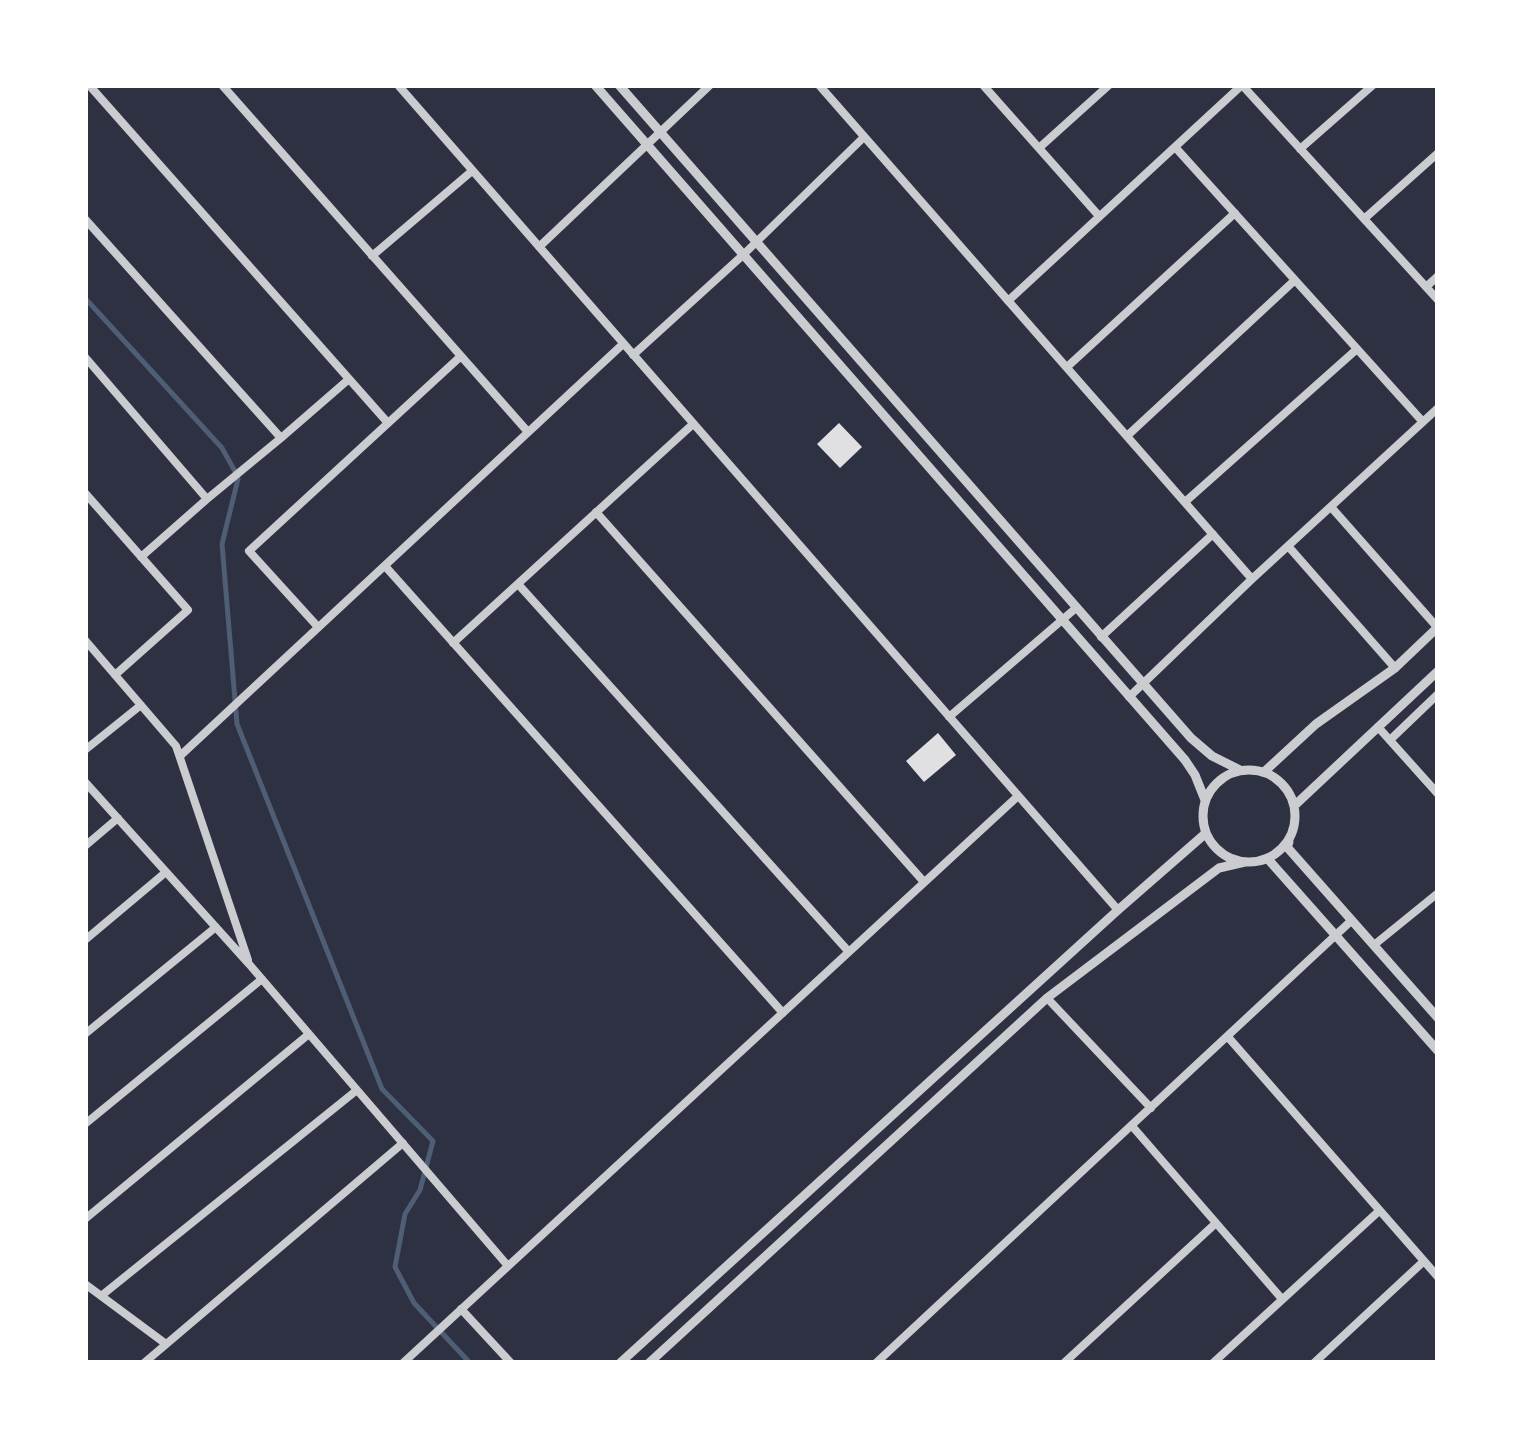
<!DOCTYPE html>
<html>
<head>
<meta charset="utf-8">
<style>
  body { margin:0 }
  #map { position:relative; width:1523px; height:1448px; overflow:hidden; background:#2d3142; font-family:Mulish,sans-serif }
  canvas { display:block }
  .frame { position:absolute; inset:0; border:88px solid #fff; pointer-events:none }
</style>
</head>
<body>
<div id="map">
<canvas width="1523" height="1448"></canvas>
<div class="frame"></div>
</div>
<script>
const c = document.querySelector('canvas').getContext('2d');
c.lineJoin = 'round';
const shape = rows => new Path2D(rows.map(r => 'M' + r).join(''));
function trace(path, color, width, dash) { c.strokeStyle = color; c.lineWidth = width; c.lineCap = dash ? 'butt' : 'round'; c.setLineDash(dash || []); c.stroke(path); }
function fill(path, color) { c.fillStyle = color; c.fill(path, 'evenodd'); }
const stream = shape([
  [85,298,222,448,237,475,238,479,222,544,237,724,382,1089,433,1141,420,1190,405,1214,395,1267,414,1303,470,1363]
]);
const building = shape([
  [839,423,862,447,840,468,817,444],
  [938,733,956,755,924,782,906,761]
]);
const minor = shape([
  [89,85,388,423],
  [222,85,528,432],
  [398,85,1118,910],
  [819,85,1252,579],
  [983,85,1099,216],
  [1242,85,1438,300],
  [1175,147,1423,422],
  [1039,148,1109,85],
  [1300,149,1373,85],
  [85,219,281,438,349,379],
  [1364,219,1438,153],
  [539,247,710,85],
  [372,256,472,171],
  [1426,287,1438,276],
  [1008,301,1242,85],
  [633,355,743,255,864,137],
  [85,357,207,499,141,557],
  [1067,367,1235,213],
  [1127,436,1295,280],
  [85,493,188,610,115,675],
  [207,499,281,438],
  [1185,502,1357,349],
  [1331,507,1437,627],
  [596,512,924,882],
  [1288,546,1395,668],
  [385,566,783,1013],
  [518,584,849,952],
  [318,627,249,551,461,356],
  [1101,637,1213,534],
  [85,640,176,746,248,960],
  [453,643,693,424],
  [1129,697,1252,579,1438,408],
  [949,717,1076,608],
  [1378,727,1438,794],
  [1390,740,1438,694],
  [85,750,141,705],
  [180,756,623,344],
  [85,782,249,964,508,1266],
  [85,846,118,818],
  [85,940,166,872],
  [1374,945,1438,893],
  [1047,998,1151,1108],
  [85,1034,216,927],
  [1228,1037,1438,1277],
  [85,1124,262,979],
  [1132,1126,1282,1299],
  [85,1219,309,1034],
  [85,1284,166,1344],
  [101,1296,357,1090],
  [461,1309,511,1363],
  [144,1363,403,1143],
  [403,1363,1018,796],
  [876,1363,1352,920],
  [1064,1363,1216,1223],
  [1213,1363,1379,1211],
  [1314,1363,1424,1261]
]);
const tertiary = shape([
  [595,85,1185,760,1195,775,1205,800],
  [619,85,1191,738,1212,756,1240,770],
  '1203 816a46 46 0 1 1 92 0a46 46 0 1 1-92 0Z',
  [1264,772,1316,724,1395,668,1438,627],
  [1294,806,1438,671],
  [1289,842,1287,847,1438,1018],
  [1267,858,1438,1051],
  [620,1363,1118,910,1206,833],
  [649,1363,1047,998,1219,868,1245,862]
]);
trace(stream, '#4f5d75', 5);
fill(building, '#e0e0e3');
trace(minor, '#caccd0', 8);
trace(tertiary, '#caccd0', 9);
</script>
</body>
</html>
